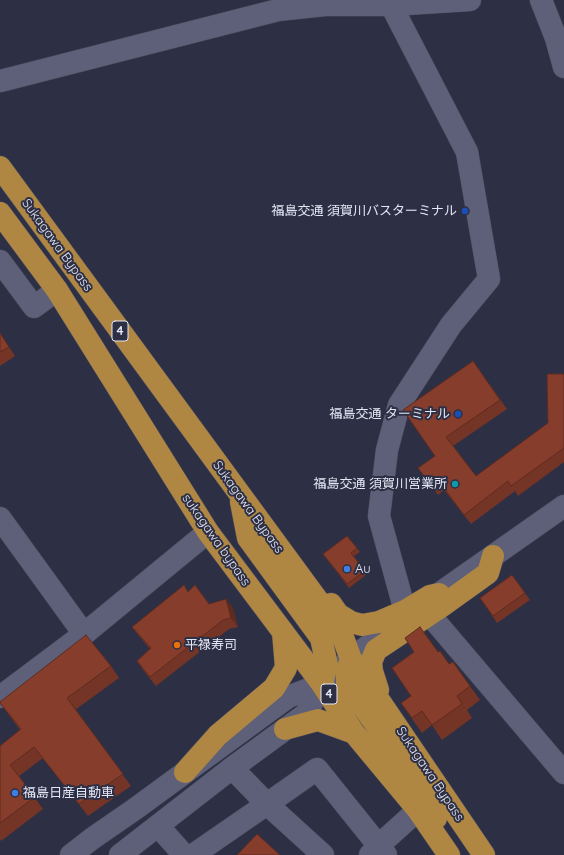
<!DOCTYPE html>
<html>
<head>
<meta charset="utf-8">
<style>
  body { margin:0 }
  canvas { display:block; background:#2d2f44 }
</style>
</head>
<body>
<canvas width="564" height="855"></canvas>
<script>
const c = document.querySelector('canvas').getContext('2d');
c.lineJoin = 'round';
const shape = rows => new Path2D(rows.map(r => 'M' + r).join(''));
function trace(path, color, width, dash) { c.strokeStyle = color; c.lineWidth = width; c.lineCap = dash ? 'butt' : 'round'; c.setLineDash(dash || []); c.stroke(path); }
function fill(path, color) { c.fillStyle = color; c.fill(path, 'evenodd'); }
function drawText(font, color, halo, rows, align = 'center') {
  c.font = font + ' Quicksand,"Noto Sans JP",sans-serif'; c.lineWidth = 4; c.setLineDash([]); c.textBaseline = 'middle'; c.strokeStyle = halo; c.fillStyle = color; for (const [text, x, y, turn = 0] of rows) {
    c.save(); c.translate(x, y); c.rotate((+turn || 0) * Math.PI / 180); c.textAlign = isNaN(turn) ? turn : align; if (halo) c.strokeText(text, 0, 0); c.fillText(text, 0, 0); c.restore();
  }
}
const minor = shape([
  [541,0,556,38,564,67],
  [391,5,467,152,489,279,451,325,399,405,387,450,379,516,405,611],
  [0,81,278,10,325,5,391,5,470,0],
  [0,261,34,307,57,290],
  [0,518,84,634],
  [423,605,564,506],
  [429,614,564,773],
  [0,697,84,634,208,532],
  [232,768,267,804,317,769,386,855],
  [158,826,184,855],
  [71,855,93,838,135,809,288,697,322,684,351,659,389,630],
  [120,855,232,768,306,714,322,684],
  [193,855,267,804,323,855],
  [370,855,378,846,418,810]
]);
const highway = shape([
  [0,167,341,632,351,659,484,855],
  [0,213,57,290,208,532,322,684,354,733,418,810,449,855],
  [241,502,248,538,321,638,327,665,322,684],
  [331,604,338,614,351,622,362,625,379,622,405,611,430,596,439,594],
  [351,659,347,671,347,684,422,790,436,818],
  [378,690,372,671,371,662,376,650,442,606,488,573,493,556],
  [285,729,318,720,354,733],
  [185,772,218,735,274,688,286,668,283,632]
]);
const wall = shape([
  [0,333,15,356,0,366],
  [473,361,507,409,453,446,476,476,548,423,564,374,564,462,518,496,515,491,471,524,444,490,438,495,418,468,435,456],
  [347,536,360,552,354,556,367,574,349,588,323,554],
  [512,575,530,600,497,623,480,598],
  [188,592,209,604,233,608,238,627,229,629,156,686,143,670,137,661,150,649,139,636,132,627],
  [438,652,449,664,453,662,480,700,467,710,472,718,442,740,432,725,422,733,401,703,411,696],
  [111,666,119,678,75,710,131,786,88,816,43,758,19,776,43,809,1,841,0,839,0,746,20,730,0,703]
]);
const shadedWall = shape([
  [226,599,233,608,238,627,231,618]
]);
const building = shape([
  [0,333,9,347,0,352,0,333],
  [473,361,500,400,446,437,476,476,548,423,547,374,564,374,564,448,511,486,508,481,464,515,438,480,431,485,418,468,435,456,403,410,473,361],
  [347,536,357,548,351,553,365,571,347,584,323,554,347,536],
  [512,575,525,593,493,616,480,598,512,575],
  [184,585,188,592,195,585,209,604,226,599,231,618,223,620,150,677,137,661,151,648,132,627,184,585],
  [420,627,438,652,440,651,449,664,453,662,470,686,457,696,462,704,432,725,422,711,412,718,401,703,411,696,392,668,414,652,405,638,420,627],
  [86,635,111,666,67,698,123,774,79,804,34,747,10,765,35,797,0,823,0,746,21,729,0,703,0,702,86,635],
  [257,834,280,855,237,855,257,834]
]);
const markers = [
  [465,211,4,"#1a4fb4"],
  [458,414,4,"#1a4fb4"],
  [455,484,4,"#0f9aa8"],
  [347,569,4,"#3f7fe0"],
  [177,645,4,"#e8710a"],
  [15,793,4,"#3f7fe0"]
];
const shields = [
  [120,331,16],
  [329,694,16]
];
const shieldNames = [
  ["4",120,331],
  ["4",329,694]
];
const poiNames = [
  ["福島交通 須賀川バスターミナル",457,211],
  ["福島交通 ターミナル",450,414],
  ["福島交通 須賀川営業所",447,484],
  ["Au",355,569,"left"],
  ["平禄寿司",185,645,"left"],
  ["福島日産自動車",23,793,"left"]
];
const streetNames = [
  ["Sukagawa Bypass",57,245,54],
  ["Sukagawa Bypass",248,507,54],
  ["sukagawa bypass",216,540,55],
  ["Sukagawa Bypass",430,774,56]
];
trace(minor, '#4c4d5f', 23);
trace(highway, '#4c4d5f', 23);
trace(minor, '#5d6078', 22);
trace(highway, '#af8743', 22);
fill(wall, '#743426');
fill(shadedWall, '#5e2b1f');
fill(building, '#873d2c');
trace(building, '#5e2b1f', 1);
for (const [x, y, r, color] of markers) { const dot = new Path2D(); dot.arc(x, y, r, 0, 2 * Math.PI); c.fillStyle = color; c.fill(dot); trace(dot, '#2d2f44', 1.5); }
for (const [x, y, w] of shields) { const box = new Path2D(); box.roundRect(x - w / 2, y - 10, w, 20, 3); c.fillStyle = '#2d2f44'; c.fill(box); trace(box, '#e4e6f4', 1); }
drawText('bold 12px', '#e4e6f4', null, shieldNames);
drawText('13px', '#e4e6f4', '#2d2f44', poiNames, 'right');
drawText('13px', '#e4e6f4', '#2d2f44', streetNames);
</script>
</body>
</html>
